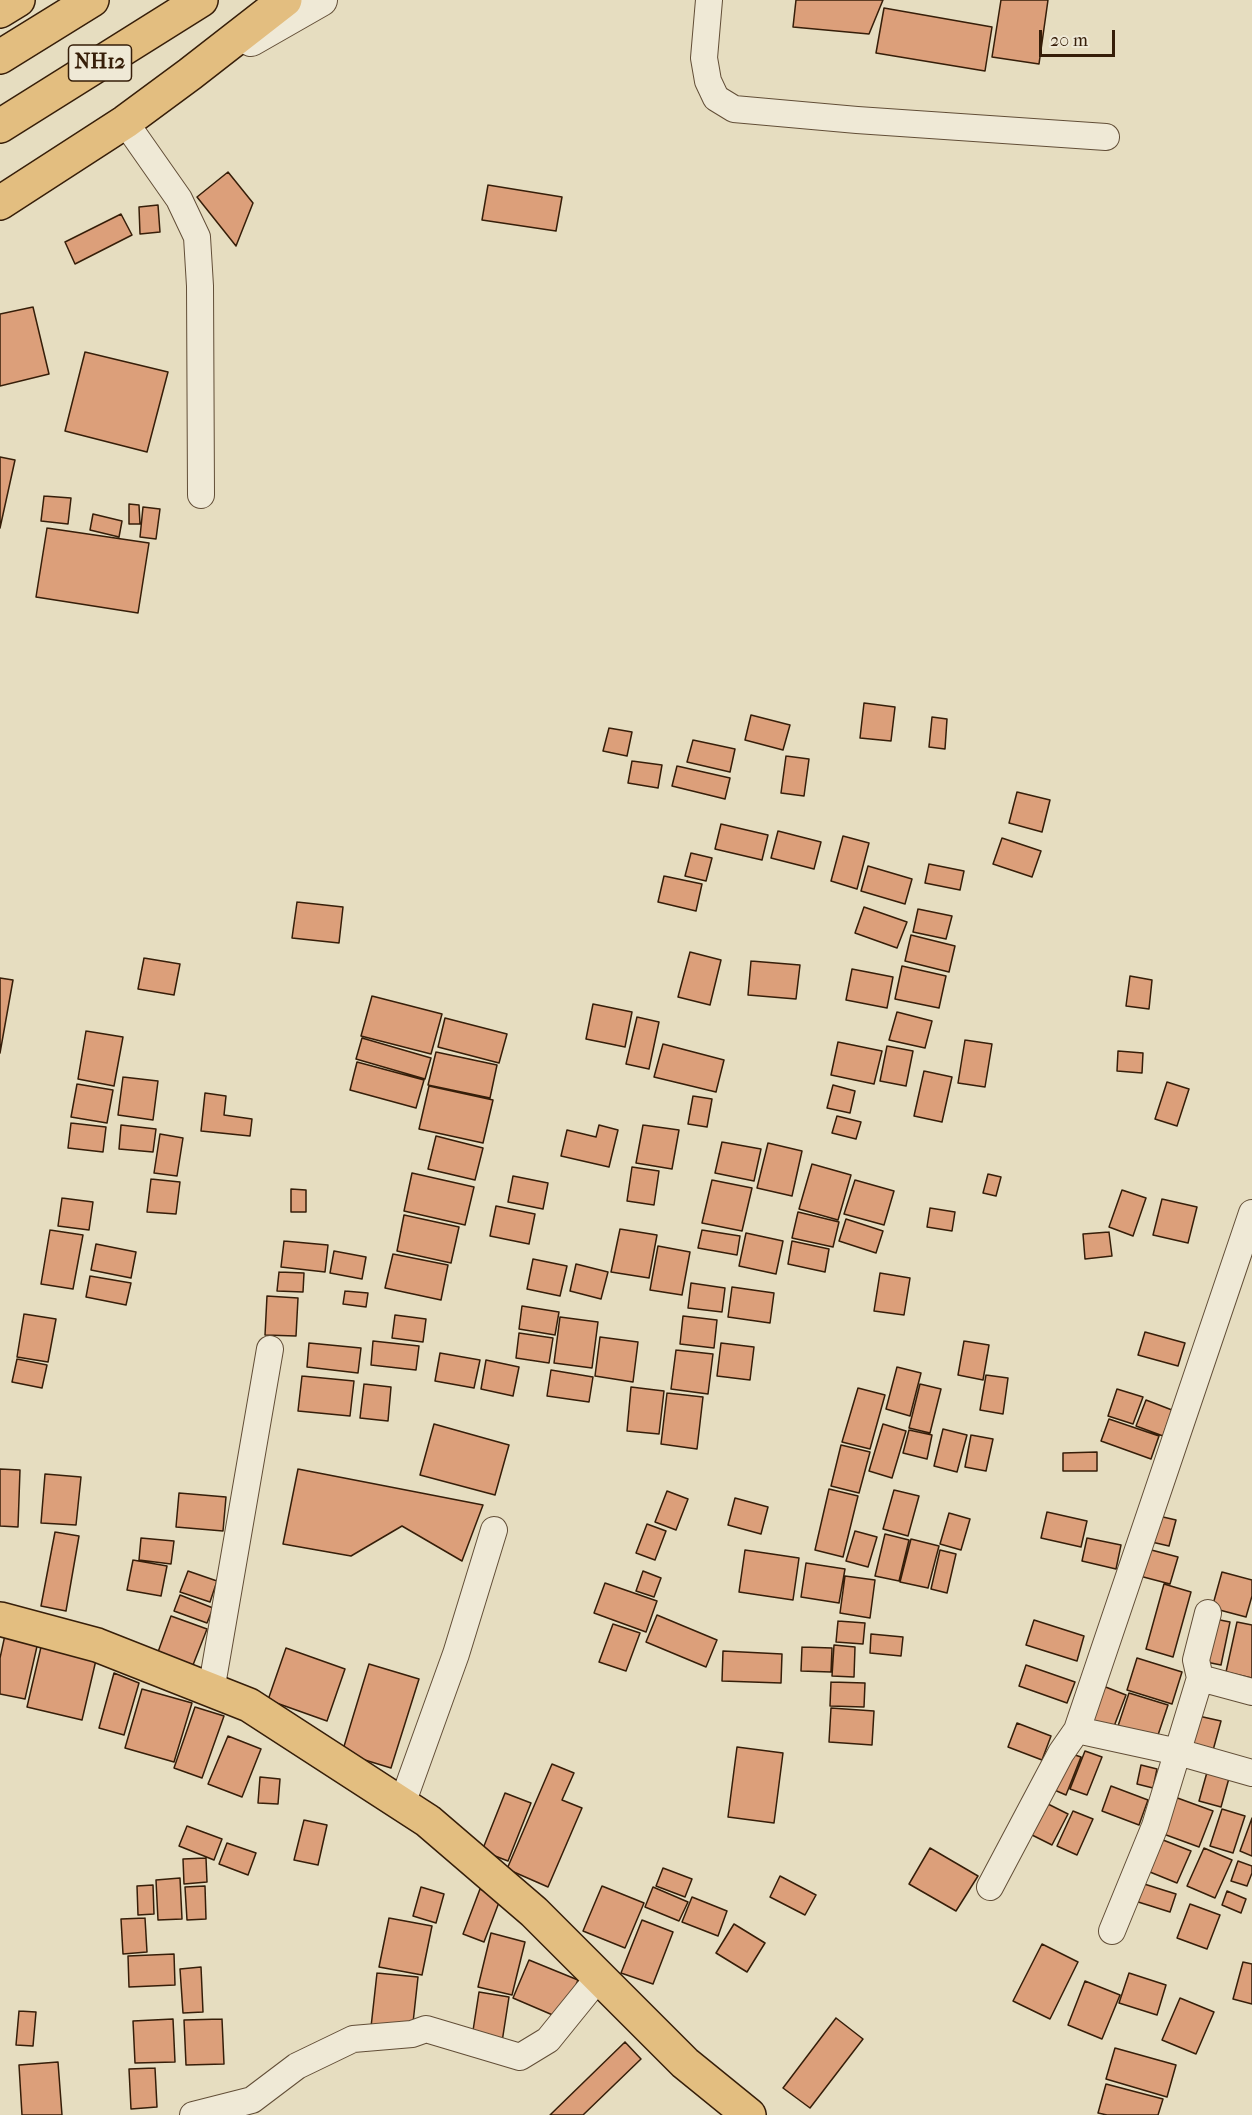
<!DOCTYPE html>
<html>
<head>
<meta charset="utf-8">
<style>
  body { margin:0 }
  #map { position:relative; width:1252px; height:2115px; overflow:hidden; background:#e6ddc0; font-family:"IM FELL French Canon",serif }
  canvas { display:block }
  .scale { position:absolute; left:1039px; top:30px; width:76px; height:27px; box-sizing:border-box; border:3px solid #361e09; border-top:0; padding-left:8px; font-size:18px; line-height:21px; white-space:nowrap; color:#361e09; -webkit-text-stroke:4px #efe9d6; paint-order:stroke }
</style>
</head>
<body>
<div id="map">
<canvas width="1252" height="2115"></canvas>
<div class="scale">20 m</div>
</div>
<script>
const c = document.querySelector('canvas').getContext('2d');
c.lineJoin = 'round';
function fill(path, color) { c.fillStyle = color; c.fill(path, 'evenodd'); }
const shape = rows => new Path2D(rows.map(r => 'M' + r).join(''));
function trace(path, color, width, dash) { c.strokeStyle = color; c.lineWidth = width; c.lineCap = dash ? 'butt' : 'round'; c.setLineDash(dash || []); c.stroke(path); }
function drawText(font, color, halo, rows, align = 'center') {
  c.font = font + ' "IM FELL French Canon",serif'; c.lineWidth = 4.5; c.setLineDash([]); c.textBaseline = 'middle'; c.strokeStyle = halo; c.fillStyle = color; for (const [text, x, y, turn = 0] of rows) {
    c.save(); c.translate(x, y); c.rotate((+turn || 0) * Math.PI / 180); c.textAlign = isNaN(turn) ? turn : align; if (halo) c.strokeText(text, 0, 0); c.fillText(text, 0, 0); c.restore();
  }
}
const building = shape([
  [796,0,883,0,869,34,793,27,796,0],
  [1001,0,1048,0,1039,64,992,57,1001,0],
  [884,8,992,27,985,71,876,53,884,8],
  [228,172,253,203,236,246,197,197,228,172],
  [488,185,562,197,556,231,482,220,488,185],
  [158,205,160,232,140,234,139,207,158,205],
  [121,214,132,235,75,264,65,242,121,214],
  [33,307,49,374,0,386,0,314,33,307],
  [85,352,168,372,147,452,65,431,85,352],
  [0,457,15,460,0,528,0,457],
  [44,496,71,498,68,524,41,521,44,496],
  [129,504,139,505,140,524,129,524,129,504],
  [143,507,160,509,156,539,140,537,143,507],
  [93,514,122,521,119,537,90,530,93,514],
  [47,528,149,543,138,613,36,597,47,528],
  [864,703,895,707,891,741,860,738,864,703],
  [751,715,790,725,783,750,745,740,751,715],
  [932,717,947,719,945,749,929,747,932,717],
  [609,728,632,732,627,756,603,751,609,728],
  [693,740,735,749,730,772,687,762,693,740],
  [786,756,809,759,804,796,781,793,786,756],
  [632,761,662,765,658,788,628,783,632,761],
  [677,766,730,778,725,799,672,786,677,766],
  [1017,792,1050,800,1042,832,1009,823,1017,792],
  [721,824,768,835,762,860,715,849,721,824],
  [778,831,821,842,814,869,771,858,778,831],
  [843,836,869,843,857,889,831,881,843,836],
  [1002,838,1041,851,1032,877,993,864,1002,838],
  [691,853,712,858,706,881,685,876,691,853],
  [929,864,964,871,960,890,925,883,929,864],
  [868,866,912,879,905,904,861,891,868,866],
  [664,876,702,884,696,911,658,902,664,876],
  [297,902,343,907,339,943,292,938,297,902],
  [864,907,907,922,897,948,855,933,864,907],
  [918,909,952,916,946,939,913,932,918,909],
  [911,935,955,946,949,972,905,961,911,935],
  [690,952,721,960,710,1005,678,997,690,952],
  [144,958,180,964,174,995,138,989,144,958],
  [751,961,800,965,796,999,748,995,751,961],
  [902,966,946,976,939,1008,895,999,902,966],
  [852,969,893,977,887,1008,846,1000,852,969],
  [1130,976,1152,980,1149,1009,1126,1006,1130,976],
  [0,978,13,980,0,1053,0,978],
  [372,996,442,1014,431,1054,361,1036,372,996],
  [593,1004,632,1012,625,1047,586,1039,593,1004],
  [897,1012,932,1021,925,1048,889,1040,897,1012],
  [637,1017,659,1022,649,1069,626,1064,637,1017],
  [445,1018,507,1034,499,1063,438,1047,445,1018],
  [86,1031,123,1037,114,1086,78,1079,86,1031],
  [362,1038,431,1058,425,1079,356,1059,362,1038],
  [965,1040,992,1044,985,1087,958,1083,965,1040],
  [838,1042,882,1051,874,1084,831,1075,838,1042],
  [663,1044,724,1060,716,1092,654,1077,663,1044],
  [887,1046,913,1051,906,1086,880,1081,887,1046],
  [1118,1051,1143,1053,1142,1073,1117,1071,1118,1051],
  [436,1052,497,1065,490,1098,428,1085,436,1052],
  [357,1062,424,1080,416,1108,350,1090,357,1062],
  [924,1071,952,1077,942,1122,914,1116,924,1071],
  [123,1077,158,1081,153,1120,118,1115,123,1077],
  [1167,1082,1189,1089,1177,1126,1155,1119,1167,1082],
  [77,1084,113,1090,107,1123,71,1117,77,1084],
  [833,1085,855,1091,850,1113,827,1108,833,1085],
  [429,1086,493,1100,483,1143,419,1129,429,1086],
  [205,1093,226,1096,224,1115,252,1119,250,1136,201,1131,205,1093],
  [693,1096,712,1099,707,1127,688,1124,693,1096],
  [837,1116,861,1122,856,1139,832,1133,837,1116],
  [71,1123,106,1127,103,1152,68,1148,71,1123],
  [121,1125,156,1129,153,1152,119,1149,121,1125],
  [599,1125,618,1130,609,1167,561,1156,567,1130,596,1137,599,1125],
  [643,1125,679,1130,672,1169,636,1163,643,1125],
  [160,1134,183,1138,177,1176,154,1173,160,1134],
  [436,1136,483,1148,475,1180,428,1169,436,1136],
  [722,1142,761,1149,754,1181,715,1173,722,1142],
  [768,1143,802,1151,792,1196,757,1188,768,1143],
  [812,1164,851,1175,838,1220,799,1209,812,1164],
  [632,1167,659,1171,654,1205,627,1201,632,1167],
  [412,1173,474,1187,465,1225,404,1211,412,1173],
  [988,1174,1001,1177,996,1196,983,1193,988,1174],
  [513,1176,548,1183,543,1209,508,1202,513,1176],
  [151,1179,180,1182,176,1214,147,1212,151,1179],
  [712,1180,752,1188,742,1231,702,1223,712,1180],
  [855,1180,894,1191,884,1225,844,1214,855,1180],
  [291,1189,306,1190,306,1212,291,1212,291,1189],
  [1122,1190,1146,1198,1133,1236,1109,1227,1122,1190],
  [62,1198,93,1202,89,1230,58,1226,62,1198],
  [1162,1199,1197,1207,1188,1243,1153,1235,1162,1199],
  [496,1206,535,1214,529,1244,490,1236,496,1206],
  [930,1208,955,1212,952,1231,927,1227,930,1208],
  [798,1212,839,1222,833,1247,792,1238,798,1212],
  [404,1215,459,1227,451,1263,397,1251,404,1215],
  [846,1219,883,1231,876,1253,839,1241,846,1219],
  [620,1229,657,1235,649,1278,611,1272,620,1229],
  [50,1230,83,1235,73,1289,41,1284,50,1230],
  [702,1230,740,1236,737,1255,698,1248,702,1230],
  [1109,1232,1112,1256,1085,1259,1083,1234,1109,1232],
  [746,1233,783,1241,776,1274,739,1266,746,1233],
  [284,1241,328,1245,325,1272,281,1267,284,1241],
  [792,1241,829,1249,825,1272,788,1264,792,1241],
  [96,1244,136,1252,131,1278,91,1270,96,1244],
  [658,1246,690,1252,682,1295,650,1290,658,1246],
  [334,1251,366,1257,362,1279,330,1273,334,1251],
  [393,1254,448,1265,441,1300,385,1288,393,1254],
  [533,1259,567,1266,560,1296,527,1289,533,1259],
  [576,1264,608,1272,601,1299,570,1291,576,1264],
  [279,1272,304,1273,303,1292,277,1291,279,1272],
  [880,1273,910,1278,904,1315,874,1311,880,1273],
  [90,1276,131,1283,126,1305,86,1297,90,1276],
  [691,1283,725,1288,722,1312,688,1308,691,1283],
  [732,1287,774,1293,770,1323,728,1317,732,1287],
  [345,1291,368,1293,366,1307,343,1304,345,1291],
  [267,1296,298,1298,296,1336,265,1335,267,1296],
  [522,1306,559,1312,555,1335,519,1329,522,1306],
  [24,1314,56,1319,48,1362,17,1357,24,1314],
  [395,1315,426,1319,423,1342,392,1338,395,1315],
  [683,1316,717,1320,714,1348,680,1344,683,1316],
  [560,1317,598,1322,592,1368,554,1363,560,1317],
  [1145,1332,1185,1343,1178,1366,1138,1355,1145,1332],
  [519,1333,553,1338,549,1363,516,1358,519,1333],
  [600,1337,638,1342,633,1382,595,1376,600,1337],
  [373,1341,419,1346,416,1370,371,1365,373,1341],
  [964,1341,989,1345,983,1380,958,1375,964,1341],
  [309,1343,361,1348,358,1373,307,1367,309,1343],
  [721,1343,754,1347,750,1380,717,1376,721,1343],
  [676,1350,713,1354,708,1394,671,1389,676,1350],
  [440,1353,480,1360,474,1388,435,1381,440,1353],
  [17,1359,47,1365,42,1388,12,1382,17,1359],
  [486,1360,519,1367,513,1396,481,1389,486,1360],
  [897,1367,921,1373,910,1416,886,1409,897,1367],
  [551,1370,593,1377,589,1402,547,1396,551,1370],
  [986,1375,1008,1378,1003,1414,980,1410,986,1375],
  [302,1376,354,1381,350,1416,298,1411,302,1376],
  [364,1384,391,1387,388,1421,360,1418,364,1384],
  [920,1384,941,1389,930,1433,909,1428,920,1384],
  [631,1387,664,1391,659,1434,627,1431,631,1387],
  [858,1388,885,1395,870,1449,842,1442,858,1388],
  [1117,1389,1143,1397,1133,1424,1108,1416,1117,1389],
  [667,1393,703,1397,697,1449,661,1444,667,1393],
  [1146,1400,1172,1410,1163,1436,1136,1426,1146,1400],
  [1109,1419,1159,1436,1151,1459,1101,1441,1109,1419],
  [434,1424,509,1445,495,1495,420,1475,434,1424],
  [883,1424,906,1431,892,1478,869,1471,883,1424],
  [943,1429,967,1435,957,1472,934,1466,943,1429],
  [909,1430,932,1435,927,1459,903,1453,909,1430],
  [971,1435,993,1439,986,1471,965,1467,971,1435],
  [841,1445,870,1452,859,1493,831,1486,841,1445],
  [1097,1452,1097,1471,1063,1471,1063,1453,1097,1452],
  [0,1469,20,1470,18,1527,0,1526,0,1469],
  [298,1469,483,1505,462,1561,402,1526,351,1556,283,1544,298,1469],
  [45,1474,81,1477,76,1525,41,1523,45,1474],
  [829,1489,858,1496,843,1557,815,1550,829,1489],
  [894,1490,919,1496,908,1536,883,1529,894,1490],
  [667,1491,688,1499,676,1530,655,1522,667,1491],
  [179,1493,226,1497,223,1531,176,1527,179,1493],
  [735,1498,768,1507,761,1534,728,1525,735,1498],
  [1047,1512,1087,1521,1081,1547,1041,1538,1047,1512],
  [949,1513,970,1519,961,1550,940,1544,949,1513],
  [1150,1514,1176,1520,1169,1546,1143,1540,1150,1514],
  [647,1524,666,1531,655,1560,636,1553,647,1524],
  [855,1531,877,1537,868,1567,846,1561,855,1531],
  [55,1532,79,1536,66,1611,41,1606,55,1532],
  [885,1534,909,1540,899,1581,875,1576,885,1534],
  [141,1538,174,1541,171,1564,139,1560,141,1538],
  [1087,1538,1121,1545,1116,1569,1082,1561,1087,1538],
  [911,1539,939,1546,928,1588,900,1582,911,1539],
  [1140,1547,1178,1557,1170,1584,1132,1574,1140,1547],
  [745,1550,799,1558,793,1600,739,1592,745,1550],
  [940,1550,956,1554,947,1593,931,1589,940,1550],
  [133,1560,167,1566,161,1596,127,1590,133,1560],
  [806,1563,845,1569,839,1603,801,1597,806,1563],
  [188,1571,217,1581,210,1602,180,1592,188,1571],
  [643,1571,661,1578,654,1597,636,1591,643,1571],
  [1222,1572,1252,1580,1252,1596,1246,1617,1212,1608,1222,1572],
  [845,1576,875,1580,870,1618,840,1613,845,1576],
  [605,1583,657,1601,646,1632,594,1613,605,1583],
  [1164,1584,1191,1592,1173,1657,1146,1649,1164,1584],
  [180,1595,213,1608,207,1623,174,1611,180,1595],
  [657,1615,717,1640,706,1667,646,1642,657,1615],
  [171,1616,207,1629,193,1665,158,1652,171,1616],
  [1210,1618,1230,1622,1221,1665,1201,1661,1210,1618],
  [1034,1620,1084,1636,1077,1661,1026,1645,1034,1620],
  [838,1621,865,1623,863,1644,836,1642,838,1621],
  [1237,1622,1252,1625,1252,1678,1226,1672,1237,1622],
  [613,1624,640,1633,626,1671,599,1662,613,1624],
  [871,1634,903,1637,901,1656,870,1653,871,1634],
  [5,1635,38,1642,25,1699,0,1694,0,1658,5,1635],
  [834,1645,855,1647,854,1677,832,1676,834,1645],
  [41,1647,96,1660,82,1720,27,1707,41,1647],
  [802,1647,832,1648,831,1672,801,1671,802,1647],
  [286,1648,345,1669,327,1721,268,1700,286,1648],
  [723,1651,782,1654,781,1683,722,1681,723,1651],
  [1137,1658,1182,1672,1172,1704,1127,1690,1137,1658],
  [369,1664,419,1679,391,1768,342,1753,369,1664],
  [1026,1665,1075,1682,1067,1703,1019,1686,1026,1665],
  [114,1673,139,1683,124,1735,99,1728,114,1673],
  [831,1682,865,1683,864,1707,830,1706,831,1682],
  [1098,1684,1126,1695,1113,1729,1085,1719,1098,1684],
  [142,1689,192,1703,174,1762,125,1748,142,1689],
  [1129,1693,1168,1705,1156,1741,1117,1729,1129,1693],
  [195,1707,224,1716,202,1778,174,1768,195,1707],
  [831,1708,874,1711,872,1745,829,1742,831,1708],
  [1194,1715,1221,1721,1212,1754,1186,1747,1194,1715],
  [1017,1723,1051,1736,1042,1760,1008,1747,1017,1723],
  [228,1736,261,1749,242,1797,208,1784,228,1736],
  [737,1747,783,1753,774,1823,728,1817,737,1747],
  [1085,1751,1102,1757,1087,1795,1070,1789,1085,1751],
  [1066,1752,1081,1757,1066,1795,1052,1789,1066,1752],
  [552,1764,574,1773,562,1800,582,1808,548,1887,507,1869,552,1764],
  [1141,1765,1157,1769,1153,1788,1137,1784,1141,1765],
  [1209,1765,1231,1771,1221,1807,1199,1801,1209,1765],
  [260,1777,280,1779,278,1804,258,1803,260,1777],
  [1111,1786,1148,1800,1139,1825,1102,1811,1111,1786],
  [505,1793,531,1803,508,1861,482,1851,505,1793],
  [1172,1796,1213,1811,1199,1847,1158,1832,1172,1796],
  [1040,1800,1068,1814,1052,1845,1024,1831,1040,1800],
  [1222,1809,1245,1816,1233,1853,1210,1846,1222,1809],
  [1073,1811,1093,1819,1077,1855,1057,1846,1073,1811],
  [1252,1818,1252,1856,1240,1851,1252,1818],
  [304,1820,327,1825,318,1865,294,1860,304,1820],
  [187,1826,222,1839,214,1860,179,1846,187,1826],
  [1158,1838,1191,1851,1177,1883,1145,1870,1158,1838],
  [227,1843,256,1853,248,1875,219,1864,227,1843],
  [930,1848,978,1876,956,1911,909,1884,930,1848],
  [1204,1848,1232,1860,1215,1898,1187,1886,1204,1848],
  [206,1858,207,1882,184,1884,183,1859,206,1858],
  [1238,1861,1252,1866,1252,1873,1247,1886,1231,1881,1238,1861],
  [663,1868,692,1879,685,1897,656,1886,663,1868],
  [780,1876,816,1895,805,1915,770,1897,780,1876],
  [180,1878,182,1919,158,1920,156,1880,180,1878],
  [1141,1883,1176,1894,1170,1912,1135,1901,1141,1883],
  [153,1885,154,1914,138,1915,137,1886,153,1885],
  [205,1886,206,1919,187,1920,185,1887,205,1886],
  [602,1886,644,1903,625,1948,583,1931,602,1886],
  [421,1887,444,1894,436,1923,413,1916,421,1887],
  [653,1887,688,1902,679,1921,645,1907,653,1887],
  [480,1889,501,1897,484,1942,463,1934,480,1889],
  [1227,1891,1246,1899,1241,1913,1222,1905,1227,1891],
  [692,1897,727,1911,718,1936,682,1922,692,1897],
  [1190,1904,1220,1915,1207,1949,1177,1938,1190,1904],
  [145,1918,147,1952,123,1954,121,1919,145,1918],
  [389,1918,432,1926,422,1975,379,1967,389,1918],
  [642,1920,673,1932,653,1984,621,1973,642,1920],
  [734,1924,765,1943,747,1972,716,1953,734,1924],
  [491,1933,525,1942,512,1995,478,1987,491,1933],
  [1042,1944,1078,1962,1050,2019,1013,2001,1042,1944],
  [174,1954,175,1985,129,1987,128,1956,174,1954],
  [529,1960,578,1980,562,2019,513,1998,529,1960],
  [1243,1962,1252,1964,1252,2004,1233,1999,1243,1962],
  [201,1967,203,2012,183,2013,180,1969,201,1967],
  [377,1973,418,1977,412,2032,371,2027,377,1973],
  [1129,1973,1166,1985,1157,2015,1119,2003,1129,1973],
  [1085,1981,1120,1995,1102,2039,1068,2025,1085,1981],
  [479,1992,509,1997,502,2042,472,2037,479,1992],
  [1180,1998,1214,2012,1196,2054,1162,2040,1180,1998],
  [19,2011,36,2012,33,2046,16,2045,19,2011],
  [836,2018,863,2039,810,2108,783,2088,836,2018],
  [173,2019,175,2062,135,2063,133,2021,173,2019],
  [222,2019,224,2064,186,2065,184,2020,222,2019],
  [625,2042,641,2059,583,2115,550,2115,625,2042],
  [1115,2048,1176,2065,1167,2097,1106,2079,1115,2048],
  [58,2062,62,2115,22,2115,19,2065,58,2062],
  [155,2068,157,2107,131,2109,129,2069,155,2068],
  [1106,2084,1163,2099,1158,2115,1107,2115,1098,2113,1106,2084]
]);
const minor = shape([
  [709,0,704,58,708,81,716,98,734,109,857,120,1106,137],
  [125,122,179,199,197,237,200,286,201,495],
  [1200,1678,1252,1692],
  [211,1691,270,1349],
  [1077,1730,1178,1752,1252,1773],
  [402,1804,456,1654,494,1530],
  [990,1887,1061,1753,1077,1730,1252,1213],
  [1112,1931,1155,1826,1200,1678,1196,1660,1208,1613],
  [193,2115,252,2100,297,2066,353,2039,412,2034,426,2029,520,2057,548,2040,599,1977]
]);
const tertiary = shape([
  [251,40,321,0]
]);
const primary = shape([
  [0,11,18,0],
  [0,203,125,122,190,74,285,0],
  [0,1619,97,1645,249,1705,428,1821,534,1912,685,2063,749,2115]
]);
const trunk = shape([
  [0,57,92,0],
  [0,126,201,0]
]);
const shields = [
  [100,63,63]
];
const shieldNames = [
  ["NH12",100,63]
];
fill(building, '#dc9f7a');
trace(building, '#361e09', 1.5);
trace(minor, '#624e37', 28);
trace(tertiary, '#624e37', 34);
trace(primary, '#361e09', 36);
trace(trunk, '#361e09', 36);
trace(minor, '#efe9d6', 26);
trace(tertiary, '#efe9d6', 32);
trace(primary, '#e3be80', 33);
trace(trunk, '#e3be80', 33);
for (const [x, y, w] of shields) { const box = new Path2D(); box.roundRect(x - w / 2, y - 18, w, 36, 4.5); c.fillStyle = '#efe9d6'; c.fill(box); trace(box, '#361e09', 1.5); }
drawText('bold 21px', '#361e09', null, shieldNames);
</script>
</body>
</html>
